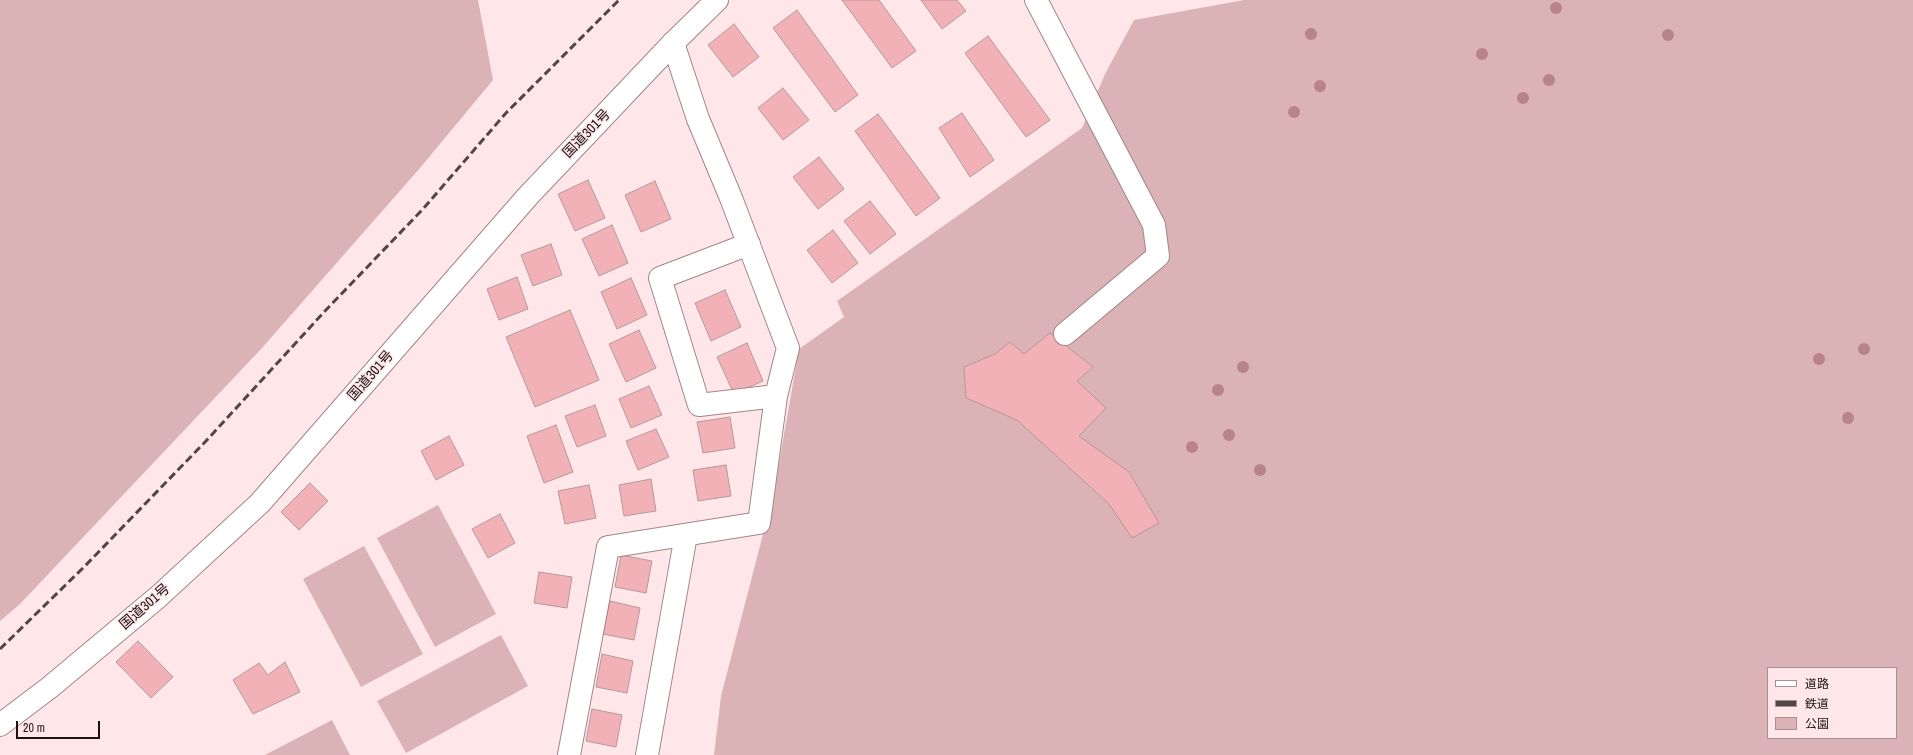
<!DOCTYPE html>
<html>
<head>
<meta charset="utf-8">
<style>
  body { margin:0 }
  #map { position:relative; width:1913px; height:755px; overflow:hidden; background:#ffe7e9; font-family:"Archivo Narrow","Noto Sans JP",sans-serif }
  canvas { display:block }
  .legend { position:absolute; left:1767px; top:667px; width:130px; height:72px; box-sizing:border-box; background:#ffe7e9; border:1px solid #a49293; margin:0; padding:5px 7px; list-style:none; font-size:12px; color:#1c1213 }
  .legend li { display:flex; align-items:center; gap:8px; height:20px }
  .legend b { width:20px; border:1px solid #a49293 }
  .scale { position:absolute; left:16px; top:721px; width:84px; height:18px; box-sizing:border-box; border:2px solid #1c1213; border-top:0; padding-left:5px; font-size:12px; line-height:14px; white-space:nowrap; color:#1c1213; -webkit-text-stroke:3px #ffe7e9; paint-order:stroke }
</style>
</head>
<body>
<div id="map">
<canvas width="1913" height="755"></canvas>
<ul class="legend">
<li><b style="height:5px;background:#fff"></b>道路</li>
<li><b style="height:5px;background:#524546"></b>鉄道</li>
<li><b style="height:11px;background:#dbb3b6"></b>公園</li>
</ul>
<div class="scale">20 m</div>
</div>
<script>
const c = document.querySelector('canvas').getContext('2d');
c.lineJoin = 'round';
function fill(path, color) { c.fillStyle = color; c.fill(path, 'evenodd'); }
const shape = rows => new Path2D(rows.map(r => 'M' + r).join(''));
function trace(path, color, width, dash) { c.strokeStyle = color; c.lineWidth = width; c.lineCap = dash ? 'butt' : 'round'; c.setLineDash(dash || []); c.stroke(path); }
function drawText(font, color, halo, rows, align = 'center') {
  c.font = font + ' "Archivo Narrow","Noto Sans JP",sans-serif'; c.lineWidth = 3; c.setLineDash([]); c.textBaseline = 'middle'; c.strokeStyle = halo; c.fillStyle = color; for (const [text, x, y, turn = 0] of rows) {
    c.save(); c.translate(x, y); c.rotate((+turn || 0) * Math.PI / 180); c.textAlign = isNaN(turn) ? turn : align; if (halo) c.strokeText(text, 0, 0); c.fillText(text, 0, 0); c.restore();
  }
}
const green = shape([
  [0,0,478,0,493,80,420,168,262,348,20,604,0,621],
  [1244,0,1913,0,1913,755,714,755,721,696,774,492,799,349,844,317,837,301,1082,128,1105,74,1134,20],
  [1768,668,1896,668,1896,738,1768,738],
  [438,505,496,614,435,647,377,538],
  [364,546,423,654,361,687,303,579],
  [501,635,528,686,406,753,377,701],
  [332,720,350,755,265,755]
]);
const building = shape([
  [842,0,879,0,916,51,892,68,842,0],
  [921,0,957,0,966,11,942,29,921,0],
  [797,10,858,95,835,112,773,28,797,10],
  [734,24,759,57,733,77,708,45,734,24],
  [988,36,1050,120,1026,137,965,53,988,36],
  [783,88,809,120,783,140,758,108,783,88],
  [962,113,994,160,970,177,939,128,962,113],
  [878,114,940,198,916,216,855,131,878,114],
  [819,157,844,189,818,209,793,177,819,157],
  [588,180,605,218,575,231,558,194,588,180],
  [655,181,671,219,641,232,625,195,655,181],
  [870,201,896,234,870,254,844,221,870,201],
  [612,225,628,263,599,276,582,239,612,225],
  [833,230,858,263,832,283,807,250,833,230],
  [551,244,562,275,533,286,521,255,551,244],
  [517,277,528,309,499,320,487,289,517,277],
  [631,278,647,315,617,329,601,292,631,278],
  [725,290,741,327,711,341,695,303,725,290],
  [570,310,599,380,535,407,506,337,570,310],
  [639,330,656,368,626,382,609,344,639,330],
  [1050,333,1093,367,1077,381,1106,408,1079,436,1129,472,1159,523,1132,538,1109,504,1017,420,966,398,964,367,995,354,1010,342,1024,354,1050,333],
  [747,343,763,381,734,394,717,357,747,343],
  [649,386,662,415,631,428,619,399,649,386],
  [595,405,606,436,577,447,565,416,595,405],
  [730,417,735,448,703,453,697,422,730,417],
  [556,425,573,472,544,483,527,436,556,425],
  [656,429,669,457,638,470,626,441,656,429],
  [449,436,464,465,436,480,421,451,449,436],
  [726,465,731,496,698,501,693,470,726,465],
  [651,479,656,511,624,516,619,485,651,479],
  [310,483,328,501,299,530,281,512,310,483],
  [589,485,596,518,565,524,558,491,589,485],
  [500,514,515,543,488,558,472,529,500,514],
  [621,555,652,561,646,593,615,587,621,555],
  [539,572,572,577,567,608,534,603,539,572],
  [610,601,640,608,634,640,603,634,610,601],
  [138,641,173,677,151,698,116,662,138,641],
  [602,654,633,661,627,693,596,687,602,654],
  [285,662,300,692,253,714,233,680,259,663,268,675,285,662],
  [592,709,622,715,616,747,586,741,592,709]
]);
const street = shape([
  [1036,0,1154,225,1158,256,1065,334],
  [749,244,660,278,699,405,776,396],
  [569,755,608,547,759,523,776,396,788,348,731,198,698,119,673,43],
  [647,755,686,535]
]);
const highway = shape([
  [0,725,49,688,158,597,260,503,528,196,673,43,717,0]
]);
const rail = shape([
  [0,649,84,567,206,441,325,311,423,209,506,113,619,0]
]);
const trees = [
  [1556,8],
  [1311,34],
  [1668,35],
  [1482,54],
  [1549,80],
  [1320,86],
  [1523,98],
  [1294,112],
  [1864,349],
  [1819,359],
  [1243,367],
  [1218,390],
  [1848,418],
  [1229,435],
  [1192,447],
  [1260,470]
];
const streetNames = [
  ["国道301号",587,134,-46],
  ["国道301号",371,376,-49],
  ["国道301号",145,607,-41]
];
fill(green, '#dbb3b6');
fill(building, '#f2b1b6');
trace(building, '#b4999b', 1);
trace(street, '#a08688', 24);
trace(highway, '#a08688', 24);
trace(street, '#fff', 22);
trace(highway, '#fff', 22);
trace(rail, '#524546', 3, [8, 4]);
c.fillStyle = '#b8838a';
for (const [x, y] of trees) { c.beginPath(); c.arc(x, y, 6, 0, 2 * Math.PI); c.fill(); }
drawText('14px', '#1c1213', '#ffe7e9', streetNames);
</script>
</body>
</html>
